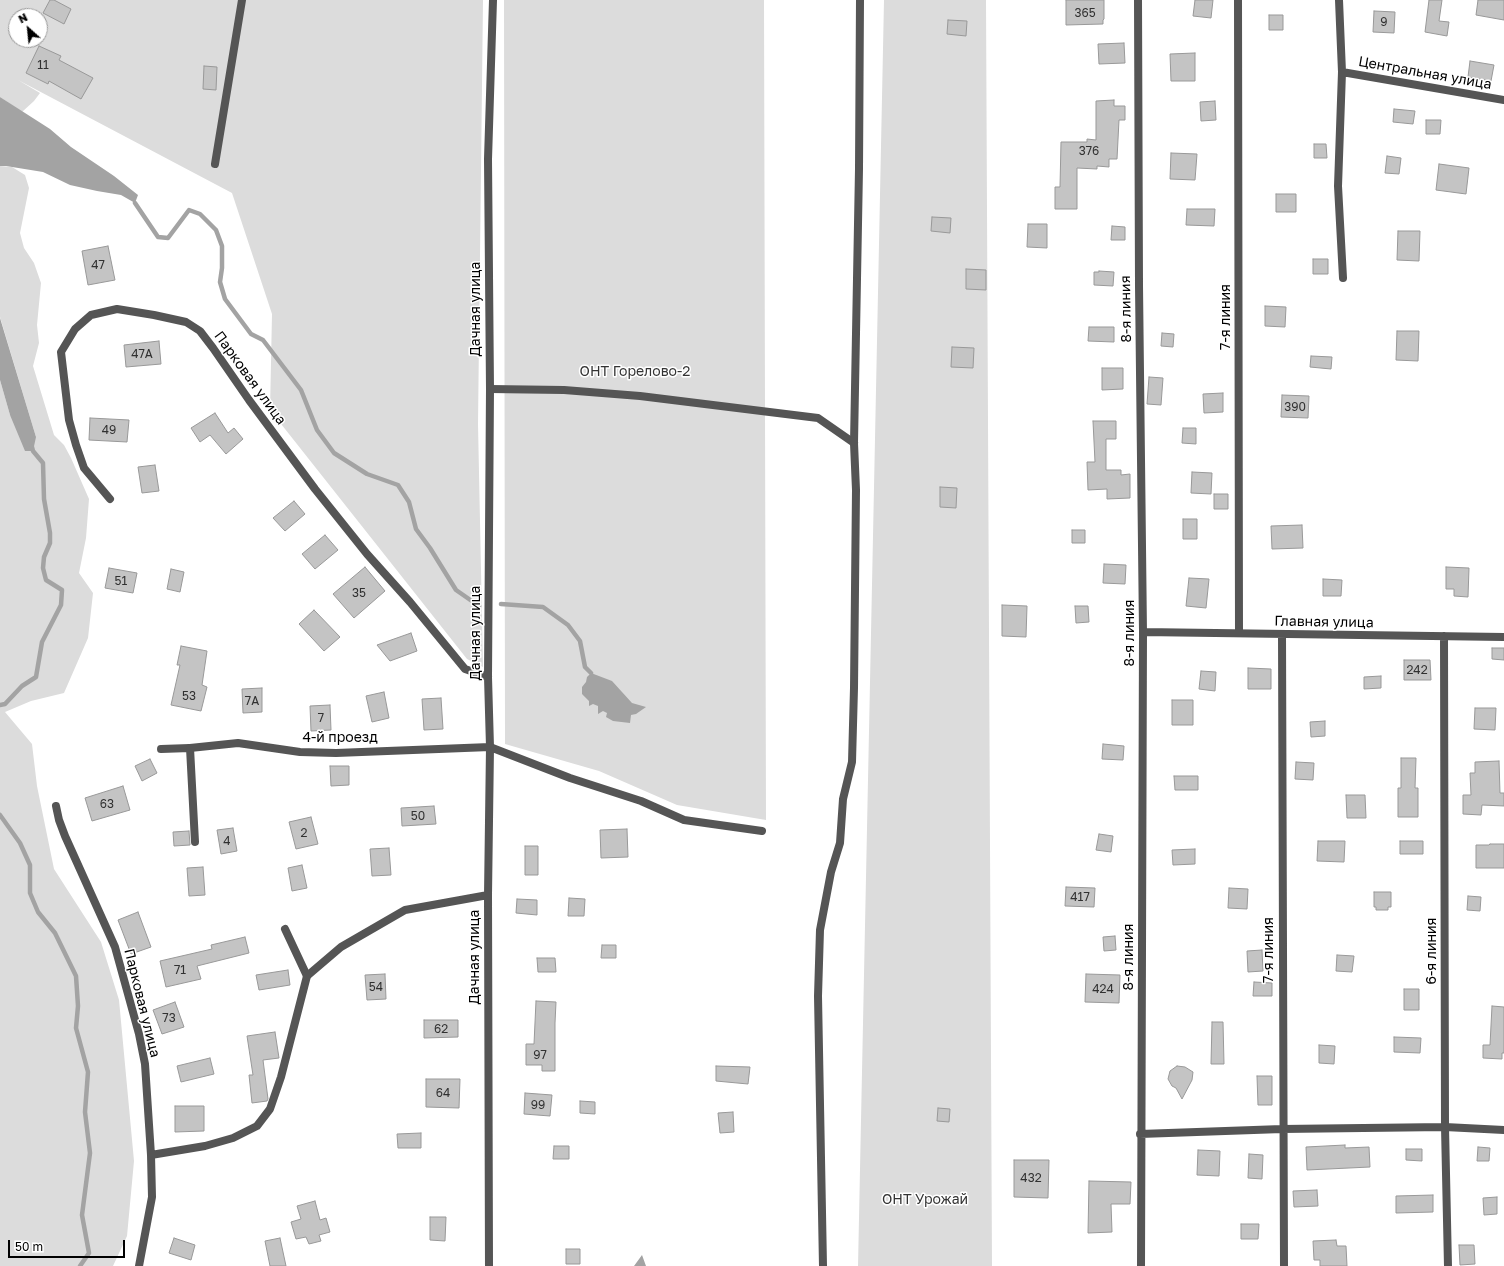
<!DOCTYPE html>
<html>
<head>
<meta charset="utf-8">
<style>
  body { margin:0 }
  #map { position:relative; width:1504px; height:1266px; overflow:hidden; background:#fff; font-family:"Golos Text",sans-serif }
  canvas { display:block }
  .north { position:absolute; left:8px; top:8px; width:40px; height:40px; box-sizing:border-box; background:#fff; border:1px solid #999; border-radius:50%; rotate:333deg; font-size:11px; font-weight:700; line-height:16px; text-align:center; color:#000 }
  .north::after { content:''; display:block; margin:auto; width:14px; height:18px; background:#000; clip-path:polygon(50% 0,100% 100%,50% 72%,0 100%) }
  .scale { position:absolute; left:8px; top:1240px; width:117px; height:18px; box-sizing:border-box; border:2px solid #000; border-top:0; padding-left:5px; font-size:12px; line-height:14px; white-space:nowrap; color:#000; -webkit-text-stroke:3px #fff; paint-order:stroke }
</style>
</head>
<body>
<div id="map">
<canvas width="1504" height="1266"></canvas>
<div class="north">N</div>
<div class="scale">50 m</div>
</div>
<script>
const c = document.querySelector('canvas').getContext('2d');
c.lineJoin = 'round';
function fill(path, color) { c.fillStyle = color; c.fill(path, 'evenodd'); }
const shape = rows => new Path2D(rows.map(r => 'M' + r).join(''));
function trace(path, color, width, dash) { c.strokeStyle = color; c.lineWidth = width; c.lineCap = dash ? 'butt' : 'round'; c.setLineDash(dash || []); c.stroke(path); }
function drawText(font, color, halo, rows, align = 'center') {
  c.font = font + ' "Golos Text",sans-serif'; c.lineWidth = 3; c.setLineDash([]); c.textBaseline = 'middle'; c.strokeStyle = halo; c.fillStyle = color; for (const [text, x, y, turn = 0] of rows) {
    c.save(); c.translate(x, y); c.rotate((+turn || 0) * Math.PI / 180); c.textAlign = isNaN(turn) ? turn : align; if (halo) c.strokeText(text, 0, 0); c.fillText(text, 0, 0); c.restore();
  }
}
const green = shape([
  [0,0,483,0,478,424,483,667,467,659,270,410,272,314,232,193,18,80,40,93,34,101,22,112,0,97],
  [16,16,40,16,40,40,16,40],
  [504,0,764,0,766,820,677,805,599,771,505,744],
  [884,0,986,0,992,1266,858,1266],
  [0,166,12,167,25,175,29,188,20,233,24,248,34,263,41,283,37,325,39,343,33,366,54,435,64,445,71,458,89,499,86,538,79,573,93,593,88,638,64,693,31,701,5,712,32,744,37,786,54,869,101,942,119,1000,134,1161,127,1236,113,1266,0,1266,0,380,10,415,36,437,0,317]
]);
const water = shape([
  [0,97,50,129,71,147,114,176,138,195,135,203,121,195,97,191,70,185,43,172,6,166,0,166],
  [0,318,36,437,33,451,25,451,10,415,0,380],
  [591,673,612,681,632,703,646,707,636,714,631,715,630,723,613,721,606,717,607,713,603,711,598,714,598,706,593,704,589,706,589,701,582,694,582,687,586,682,587,677],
  [642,1255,646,1266,634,1266]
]);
const stream = shape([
  [135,203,158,237,168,238,189,210,200,214,216,230,222,246,222,268,220,282,225,299,251,334,263,340,301,390,317,430,334,453,367,474,398,485,409,502,416,529,430,548,456,590,479,606],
  [501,604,543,607,568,625,580,641,585,667,591,673],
  [0,705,5,704,22,686,36,677,42,642,61,605,62,590,46,580,43,568,44,557,50,543,50,533,44,499,43,463,33,451,32,447],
  [0,815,20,843,30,865,30,893,38,912,55,933,76,976,78,1006,76,1028,88,1072,85,1112,90,1153,82,1215,89,1253,80,1266]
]);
const building = shape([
  [50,0,54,0,71,9,64,24,43,13,50,0],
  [1066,0,1104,0,1104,19,1103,20,1103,24,1066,25,1066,0],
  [1195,0,1213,0,1211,18,1193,16,1195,0],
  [1429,0,1442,0,1439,21,1449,22,1447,36,1425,32,1429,0],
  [1478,0,1504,0,1504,20,1476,15,1478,0],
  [1374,11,1395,12,1394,33,1373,32,1374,11],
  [1269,15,1283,15,1283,30,1269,30,1269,15],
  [948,20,967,21,966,36,947,34,948,20],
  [1124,43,1125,63,1099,64,1098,44,1124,43],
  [39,46,61,56,59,60,93,78,81,99,49,81,48,84,26,73,39,46],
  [1195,53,1195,81,1171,81,1170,54,1195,53],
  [1470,61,1494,65,1491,81,1468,77,1470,61],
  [204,66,217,67,216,90,203,89,204,66],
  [1114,100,1114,106,1125,106,1125,120,1119,120,1117,159,1109,159,1109,167,1097,166,1097,169,1077,168,1077,209,1055,209,1055,187,1060,187,1061,142,1087,142,1087,139,1096,140,1096,101,1114,100],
  [1215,101,1216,120,1201,121,1200,102,1215,101],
  [1394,109,1415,111,1413,124,1393,122,1394,109],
  [1426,120,1441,120,1440,134,1426,134,1426,120],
  [1314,144,1326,144,1327,158,1314,158,1314,144],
  [1171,153,1197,154,1195,180,1170,179,1171,153],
  [1387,156,1401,158,1399,174,1385,173,1387,156],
  [1439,164,1469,168,1466,194,1436,190,1439,164],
  [1276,194,1296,194,1296,212,1276,212,1276,194],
  [1187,209,1215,209,1214,226,1186,225,1187,209],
  [932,217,951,218,950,233,931,231,932,217],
  [1028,224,1047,224,1047,248,1027,247,1028,224],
  [1112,226,1125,227,1125,240,1111,240,1112,226],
  [1398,231,1420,231,1419,261,1397,260,1398,231],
  [108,246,115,280,88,285,82,251,108,246],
  [1313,259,1328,259,1328,274,1313,274,1313,259],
  [966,269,986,270,986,290,966,289,966,269],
  [1099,271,1114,272,1113,286,1094,285,1094,272,1099,272,1099,271],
  [1265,306,1286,307,1285,327,1265,326,1265,306],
  [1089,327,1114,327,1114,342,1088,341,1089,327],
  [1397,331,1419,331,1418,361,1396,360,1397,331],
  [1162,333,1174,334,1173,347,1161,346,1162,333],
  [159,341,161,364,126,367,124,345,159,341],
  [952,347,974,348,973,368,951,367,952,347],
  [1311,356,1332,357,1331,369,1310,367,1311,356],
  [1102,368,1123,368,1123,389,1102,390,1102,368],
  [1149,377,1163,378,1161,405,1147,404,1149,377],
  [1223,393,1223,412,1204,413,1203,394,1223,393],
  [1282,395,1309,396,1308,418,1281,417,1282,395],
  [215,413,228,433,234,428,243,439,226,454,210,435,200,442,191,428,215,413],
  [90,418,129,420,127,442,89,440,90,418],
  [1093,421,1116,421,1116,439,1106,439,1106,470,1121,470,1121,475,1130,474,1130,498,1107,499,1107,489,1088,490,1087,462,1095,462,1093,421],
  [1183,428,1196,428,1196,444,1182,443,1183,428],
  [155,465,159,491,142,493,138,467,155,465],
  [1192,472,1212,473,1211,494,1191,493,1192,472],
  [940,487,957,488,956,508,940,507,940,487],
  [1214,494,1228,494,1228,509,1214,509,1214,494],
  [294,501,305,514,285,531,273,518,294,501],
  [1183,519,1197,519,1197,539,1183,539,1183,519],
  [1302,525,1303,548,1272,549,1271,526,1302,525],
  [1072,530,1085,530,1085,543,1072,543,1072,530],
  [325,535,338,550,315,569,302,554,325,535],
  [1104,564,1126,565,1125,584,1103,583,1104,564],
  [365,567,385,591,354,618,333,594,365,567],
  [1446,567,1469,568,1468,597,1454,596,1454,589,1446,589,1446,567],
  [109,568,137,573,133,593,105,588,109,568],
  [171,569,184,572,180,592,167,589,171,569],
  [1189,578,1209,579,1206,608,1186,606,1189,578],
  [1323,579,1342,580,1341,596,1323,596,1323,579],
  [1002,605,1027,606,1026,637,1002,636,1002,605],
  [1075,606,1088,606,1089,622,1076,623,1075,606],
  [314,610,340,637,324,651,299,624,314,610],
  [411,633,417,651,390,661,377,645,411,633],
  [181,646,207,651,202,685,207,687,201,711,171,705,180,665,177,665,181,646],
  [1492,648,1504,648,1504,660,1492,659,1492,648],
  [1404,660,1430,660,1431,680,1404,680,1404,660],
  [1248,668,1271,669,1271,689,1248,689,1248,668],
  [1201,671,1216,672,1215,691,1199,689,1201,671],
  [1381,676,1381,688,1364,689,1364,677,1381,676],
  [262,688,262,712,243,713,242,689,262,688],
  [384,692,389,718,372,722,366,696,384,692],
  [441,698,443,729,424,730,422,699,441,698],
  [1172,700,1193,700,1193,725,1172,725,1172,700],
  [330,705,331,730,311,731,310,706,330,705],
  [1475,708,1496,708,1495,730,1474,729,1475,708],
  [1325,721,1325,736,1311,737,1310,722,1325,721],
  [1103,744,1124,746,1123,760,1102,759,1103,744],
  [1401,758,1416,758,1415,788,1418,788,1418,817,1398,817,1398,788,1401,788,1401,758],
  [150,759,157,773,142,781,135,766,150,759],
  [1499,761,1500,793,1504,793,1504,806,1482,805,1481,815,1463,814,1463,795,1471,795,1470,773,1475,773,1475,762,1499,761],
  [1296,762,1314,763,1313,780,1295,779,1296,762],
  [330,766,349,766,349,785,331,786,330,766],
  [1174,776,1198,776,1198,790,1175,790,1174,776],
  [123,786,130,810,92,821,85,798,123,786],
  [1346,795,1365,795,1366,818,1347,818,1346,795],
  [434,806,436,824,402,826,401,808,434,806],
  [311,817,318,844,296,849,289,822,311,817],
  [233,828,237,851,221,854,217,830,233,828],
  [627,829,628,857,601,858,600,830,627,829],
  [189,831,190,845,174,846,173,832,189,831],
  [1099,834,1113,836,1111,852,1096,850,1099,834],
  [1318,841,1345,841,1344,862,1317,861,1318,841],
  [1400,841,1423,841,1423,854,1400,854,1400,841],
  [1490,844,1504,844,1504,868,1476,868,1476,845,1489,845,1490,844],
  [525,846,538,846,538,875,525,875,525,846],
  [389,848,391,875,372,876,370,849,389,848],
  [1195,849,1195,864,1173,865,1172,850,1195,849],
  [302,865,307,888,292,891,288,868,302,865],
  [203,867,205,895,189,896,187,868,203,867],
  [1066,887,1095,888,1094,907,1065,906,1066,887],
  [1229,888,1248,889,1247,909,1228,908,1229,888],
  [1374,892,1391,892,1391,907,1388,907,1388,910,1376,910,1376,907,1374,907,1374,892],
  [1468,896,1481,897,1480,911,1467,910,1468,896],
  [569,898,585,899,584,916,568,916,569,898],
  [517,899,537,900,537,915,516,913,517,899],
  [138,912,151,947,131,954,118,920,138,912],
  [1115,936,1116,950,1104,951,1103,937,1115,936],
  [245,937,249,953,197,966,201,979,166,987,160,961,212,949,211,945,245,937],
  [602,945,616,945,616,958,601,958,602,945],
  [1262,950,1263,971,1248,972,1247,951,1262,950],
  [1337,955,1354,956,1352,972,1336,971,1337,955],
  [537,958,555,958,556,972,538,972,537,958],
  [288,970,290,985,259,990,256,975,288,970],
  [385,974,386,999,367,1000,365,975,385,974],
  [1086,974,1120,975,1119,1003,1085,1002,1086,974],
  [1254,982,1272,983,1272,996,1253,996,1254,982],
  [1404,989,1419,989,1419,1010,1404,1010,1404,989],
  [536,1001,556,1002,555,1023,555,1071,542,1071,542,1065,526,1065,526,1044,534,1044,536,1001],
  [175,1002,184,1027,162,1034,153,1010,175,1002],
  [1492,1006,1504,1007,1504,1053,1502,1053,1502,1059,1483,1058,1483,1045,1490,1045,1492,1006],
  [424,1020,458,1020,458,1037,424,1038,424,1020],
  [1212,1022,1223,1022,1224,1064,1211,1064,1212,1022],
  [275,1032,279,1058,263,1060,268,1099,267,1101,252,1103,249,1075,253,1075,247,1036,275,1032],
  [1394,1037,1421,1038,1420,1053,1394,1052,1394,1037],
  [1319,1045,1335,1046,1334,1064,1319,1063,1319,1045],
  [210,1058,214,1074,181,1082,177,1066,210,1058],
  [716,1066,750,1067,748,1084,716,1081,716,1066],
  [1177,1066,1185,1067,1193,1072,1192,1080,1182,1099,1176,1088,1172,1086,1168,1079,1170,1071,1177,1066],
  [1257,1076,1272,1076,1272,1105,1258,1105,1257,1076],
  [426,1079,460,1079,459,1108,426,1107,426,1079],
  [525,1093,552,1095,550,1116,524,1114,525,1093],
  [580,1101,595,1102,595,1114,580,1113,580,1101],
  [175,1106,204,1106,204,1131,175,1132,175,1106],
  [938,1108,950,1109,949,1122,937,1121,938,1108],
  [733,1112,734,1132,720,1133,718,1113,733,1112],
  [421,1133,421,1148,398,1148,397,1134,421,1133],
  [1345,1145,1345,1148,1369,1147,1370,1167,1307,1170,1306,1147,1345,1145],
  [554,1146,569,1146,569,1159,553,1159,554,1146],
  [1478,1147,1490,1148,1489,1161,1477,1161,1478,1147],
  [1406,1149,1422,1149,1422,1161,1406,1160,1406,1149],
  [1198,1150,1220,1151,1219,1176,1197,1175,1198,1150],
  [1249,1154,1263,1155,1262,1179,1248,1178,1249,1154],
  [1014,1160,1049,1160,1048,1198,1014,1197,1014,1160],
  [1089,1181,1131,1182,1130,1204,1111,1204,1112,1232,1088,1233,1089,1181],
  [1317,1190,1318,1206,1294,1207,1293,1191,1317,1190],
  [1433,1195,1433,1212,1396,1213,1396,1196,1433,1195],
  [1497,1197,1497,1214,1484,1215,1483,1198,1497,1197],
  [315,1201,320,1220,326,1218,330,1232,319,1235,321,1241,309,1244,306,1237,296,1239,291,1222,301,1219,297,1206,315,1201],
  [430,1217,446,1217,445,1241,430,1240,430,1217],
  [1241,1224,1259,1224,1258,1239,1241,1239,1241,1224],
  [174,1238,195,1245,191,1260,169,1253,174,1238],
  [280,1238,286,1266,270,1266,265,1241,280,1238],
  [1336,1240,1337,1246,1346,1246,1347,1266,1320,1266,1320,1260,1314,1260,1313,1241,1336,1240],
  [1459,1245,1474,1245,1475,1264,1460,1265,1459,1245],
  [566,1249,580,1249,580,1264,566,1264,566,1249]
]);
const lane = shape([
  [490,389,564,390,640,396,818,418,854,443],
  [161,749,190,748,195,842],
  [285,929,307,976]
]);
const street = shape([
  [1138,0,1139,286,1143,632,1141,1266],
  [1238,0,1239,633],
  [1339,0,1342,72,1338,186,1343,278],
  [1342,72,1504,100],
  [215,164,242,0],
  [110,499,84,468,76,445,69,420,61,352,75,329,91,315,117,309,154,315,186,322,200,331,213,348,249,400,315,489,367,554,410,602,465,669,488,677],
  [1143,632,1504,637],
  [1282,634,1284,1266],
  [1444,636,1445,1127,1448,1266],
  [190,748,238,743,300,752,336,753,490,747,570,778,641,801,684,820,762,831],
  [56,806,59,820,65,836,115,947,139,1034,145,1064,151,1155,152,1197,139,1266],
  [1140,1134,1282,1129,1445,1127,1504,1130],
  [151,1155,205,1146,233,1138,257,1126,270,1109,281,1077,307,976,341,947,405,910,488,895],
  [489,1266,488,895,490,747,488,677,490,389,488,159,493,0],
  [823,1266,818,996,820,930,831,872,840,843,843,799,852,762,854,688,856,490,854,443,859,169,860,0]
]);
const numberNames = [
  ["365",1085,13],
  ["9",1384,22],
  ["11",43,65],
  ["376",1089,151],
  ["47",98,265],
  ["47А",142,354],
  ["390",1295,407],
  ["49",109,430],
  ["51",121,581],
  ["35",359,593],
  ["242",1417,670],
  ["53",189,696],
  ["7А",252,701],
  ["7",321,718],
  ["63",107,804],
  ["50",418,816],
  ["2",304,833],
  ["4",227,841],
  ["417",1080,897],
  ["71",180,970],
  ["54",376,987],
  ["424",1103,989],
  ["73",169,1018],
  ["62",441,1029],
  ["97",540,1055],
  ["64",443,1093],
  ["99",538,1105],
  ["432",1031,1178]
];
const streetNames = [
  ["Центральная улица",1425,73,10],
  ["Дачная улица",476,309,-90],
  ["8-я линия",1126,309,-91],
  ["7-я линия",1226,317,-90],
  ["Парковая улица",250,378,54],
  ["Главная улица",1324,622,1],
  ["Дачная улица",476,633,-90],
  ["8-я линия",1130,633,-90],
  ["4-й проезд",340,738],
  ["7-я линия",1269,950,-90],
  ["6-я линия",1432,951,-90],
  ["Дачная улица",475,957,-90],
  ["8-я линия",1129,957,-90],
  ["Парковая улица",142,1003,76]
];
const parkNames = [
  ["ОНТ Горелово-2",635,372],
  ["ОНТ Урожай",925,1200]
];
fill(green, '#dcdcdc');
fill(water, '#a3a3a3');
trace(stream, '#a3a3a3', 4.5);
fill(building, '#c4c4c4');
trace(building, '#999', 1);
trace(lane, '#555', 8);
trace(street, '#555', 8);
drawText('12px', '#313131', null, numberNames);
drawText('14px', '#000', '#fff', streetNames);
drawText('14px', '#333', '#fff', parkNames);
</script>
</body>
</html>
